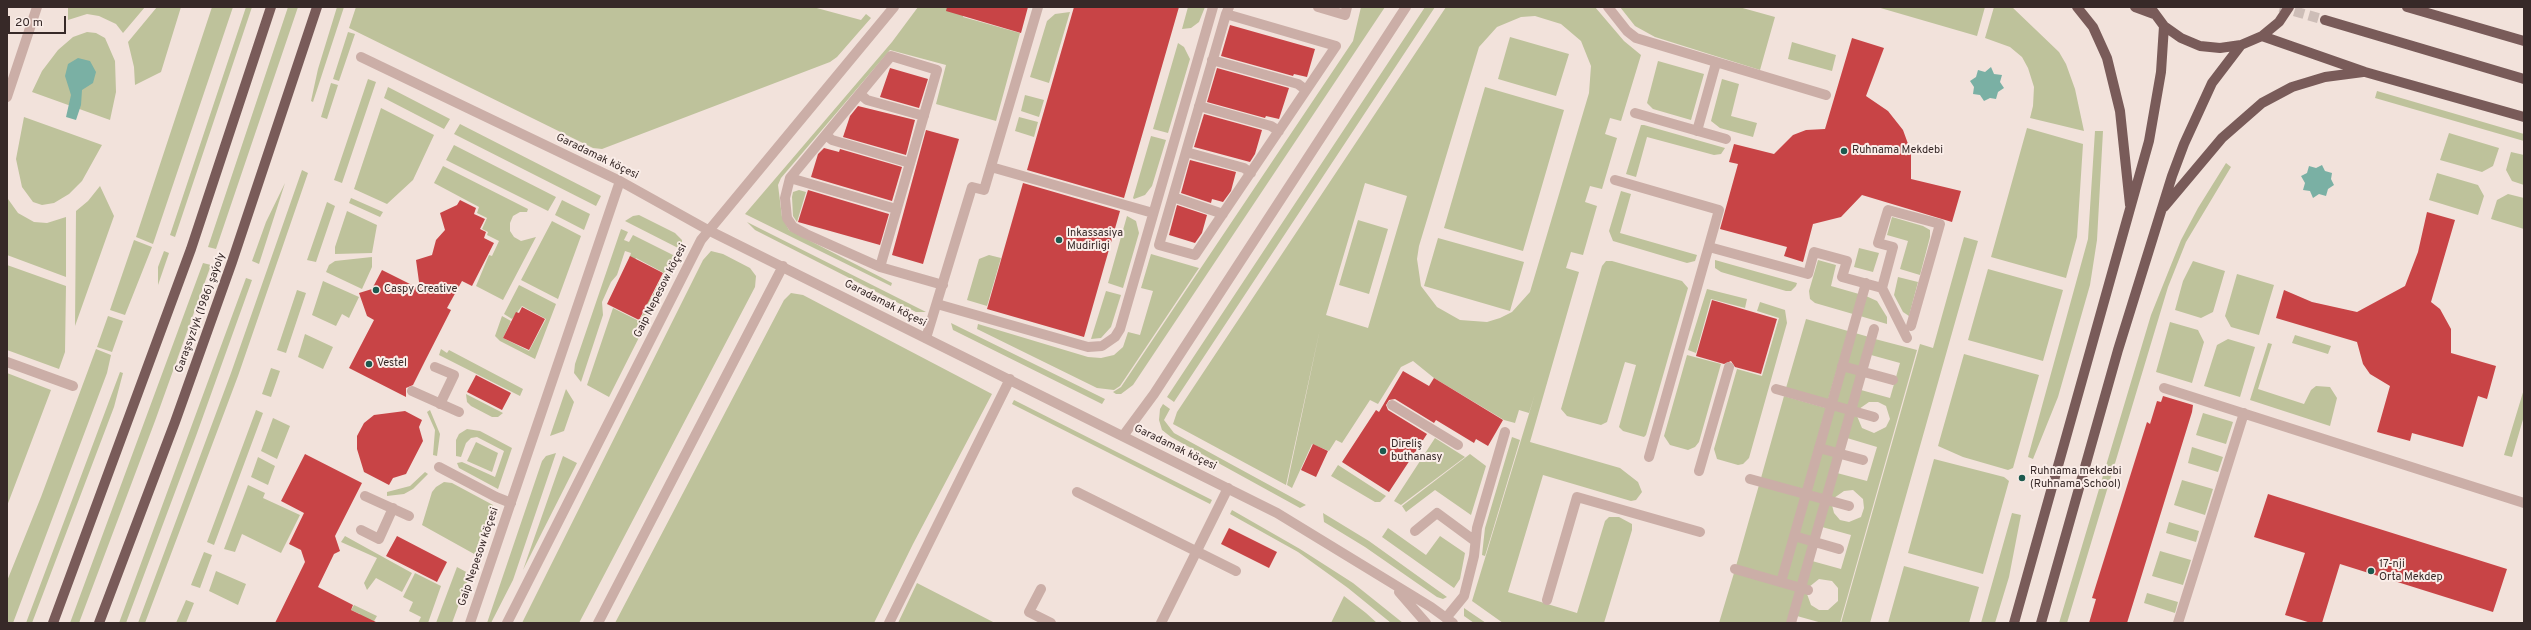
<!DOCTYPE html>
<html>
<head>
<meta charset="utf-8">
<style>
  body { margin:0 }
  #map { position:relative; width:2531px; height:630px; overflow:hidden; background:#f2e2db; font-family:Overpass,sans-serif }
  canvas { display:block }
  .frame { position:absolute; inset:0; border:8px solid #372928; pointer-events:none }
  .scale { position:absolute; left:8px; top:16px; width:58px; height:18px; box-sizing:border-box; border:2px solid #372928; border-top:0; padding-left:5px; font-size:12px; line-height:14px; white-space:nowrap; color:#372928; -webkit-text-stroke:3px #faede8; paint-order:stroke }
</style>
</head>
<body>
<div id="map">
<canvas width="2531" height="630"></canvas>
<div class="frame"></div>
<div class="scale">20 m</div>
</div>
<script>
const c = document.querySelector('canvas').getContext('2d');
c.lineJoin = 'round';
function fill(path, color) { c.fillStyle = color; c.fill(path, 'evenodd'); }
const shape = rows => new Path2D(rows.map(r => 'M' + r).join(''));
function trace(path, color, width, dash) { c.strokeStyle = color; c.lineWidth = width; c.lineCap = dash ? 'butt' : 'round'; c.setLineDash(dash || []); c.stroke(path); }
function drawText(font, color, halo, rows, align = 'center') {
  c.font = font + ' Overpass,sans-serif'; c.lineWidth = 4; c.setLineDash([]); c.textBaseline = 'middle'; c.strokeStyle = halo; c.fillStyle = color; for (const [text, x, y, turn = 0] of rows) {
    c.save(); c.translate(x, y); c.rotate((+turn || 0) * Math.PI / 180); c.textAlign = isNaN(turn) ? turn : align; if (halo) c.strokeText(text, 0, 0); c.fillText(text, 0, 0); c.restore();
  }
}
const green = shape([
  [68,7,145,7,123,33,116,24,99,16,87,14,68,20],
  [157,7,181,7,161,72,135,85,134,67,128,42],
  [212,7,233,7,153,244,136,237],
  [246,7,252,7,175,237,170,235],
  [288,7,298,7,216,249,208,247],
  [337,7,344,7,313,102,311,101,318,69],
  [356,7,813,7,861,20,866,14,871,18,837,57,830,62,602,149,593,148,349,28],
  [918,7,966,7,963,17,1020,33,996,121,936,104,946,65,890,50,781,178,778,185,782,217,789,230,892,283,891,286,745,214,892,42],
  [1188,7,1205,7,1199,22,1191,28,1182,29],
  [1361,7,1385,7,1133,385,1121,394,1116,394,1113,392,1121,387,1353,41],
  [1425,7,1435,7,1174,402,1167,397],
  [1446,7,1595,7,1624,41,1641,55,1621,121,1610,118,1605,134,1617,138,1602,189,1590,186,1585,202,1597,206,1583,255,1571,252,1566,268,1579,272,1530,442,1620,468,1638,482,1642,492,1636,500,1631,501,1543,475,1508,592,1577,613,1605,521,1609,517,1619,517,1632,524,1632,530,1604,623,1503,623,1472,601,1535,394,1529,413,1519,410,1515,423,1504,420,1434,378,1413,361,1401,367,1378,404,1370,400,1342,443,1336,440,1329,451,1312,444,1292,488,1287,485,1320,329,1286,485,1173,424,1177,412],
  [1535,16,1561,24,1581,41,1591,66,1589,93,1530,292,1512,312,1500,318,1487,322,1460,320,1437,307,1421,286,1417,259,1419,246,1479,47,1497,27,1521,17],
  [1365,183,1407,196,1368,328,1326,315],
  [1620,7,1739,7,1775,17,1760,70,1655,37,1635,26],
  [1877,7,1985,7,1977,36],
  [1994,7,2012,7,2059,52,2066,64,2075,89,2084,131,2030,118,2033,106,2034,87,2028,68,2022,57,2010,47,1985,38],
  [1070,12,1049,83,1030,77,1047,21,1055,14],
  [87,32,96,33,105,38,115,61,116,92,110,120,32,92,42,71,58,50,73,37],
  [348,32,355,34,339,81,333,79],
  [1510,37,1569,54,1556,96,1498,79],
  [1792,42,1836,55,1832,71,1788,59],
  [1178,43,1184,47,1190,59,1168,133,1153,129],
  [1658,61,1704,74,1691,120,1653,109,1647,103],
  [368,79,376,82,342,183,334,180],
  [1722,79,1739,84,1731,116,1757,123,1753,137,1720,128,1711,121],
  [331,83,338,85,327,119,321,117],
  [388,87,450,119,444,129,384,98],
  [1485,87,1564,110,1523,251,1444,228],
  [2377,91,2524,134,2524,141,2375,98],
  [1025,95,1044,100,1039,117,1021,111],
  [381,108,434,135,413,180,387,204,354,189],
  [24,117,102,145,82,181,69,194,54,203,42,205,33,202,22,187,16,159],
  [1019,117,1038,122,1034,137,1015,131],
  [460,124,601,196,596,206,454,134],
  [1641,125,1644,125,1725,148,1721,154,1714,155,1647,137,1636,177,1626,174],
  [2027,128,2083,144,2077,237,2066,278,1991,257],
  [2095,131,2103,131,2097,240,2090,285,2058,397,2033,459,2028,457,2088,239],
  [2449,133,2499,148,2493,166,2482,172,2440,160],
  [1151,136,1166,140,1152,186,1145,195,1134,199,1133,198],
  [454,145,556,197,548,211,446,160],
  [2511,152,2524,155,2524,185,2512,181,2506,170],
  [2226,163,2231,167,2186,242,2168,287,2067,623,2059,623,2151,315,2181,240,2198,208],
  [443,166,528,209,527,212,520,212,513,216,510,223,510,231,514,237,521,241,536,237,503,300,476,286,489,255,492,256,499,241,487,235,488,232,482,229,487,218,477,213,479,207,434,183],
  [302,170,308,173,238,376,145,623,138,623,231,373],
  [2437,173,2478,185,2484,196,2478,215,2429,200],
  [285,183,259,264,252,261,266,222],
  [100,186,114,216,75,326,76,211,88,201],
  [799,190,806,192,797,222,793,216,792,197,793,192],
  [1621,191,1631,194,1620,233,1697,255,1695,261,1687,263,1613,241,1609,231],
  [2508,194,2524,198,2524,229,2491,219,2497,200],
  [351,198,383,212,380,217,349,203],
  [8,199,18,213,34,222,47,223,66,217,66,277,7,255],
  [562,200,590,214,584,230,555,215],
  [327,202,335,206,316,262,307,260],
  [347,211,377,225,372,253,335,254,335,247],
  [639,215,675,233,682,240,682,250,625,221,633,216],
  [1127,216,1136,221,1139,233,1123,288,1108,283],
  [1892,217,1923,226,1930,230,1930,237,1920,275,1900,269,1908,241,1887,235],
  [1358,220,1388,229,1369,294,1339,285],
  [552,221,581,236,558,299,521,280],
  [747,222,926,312,916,312,755,230],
  [621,229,628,232,624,240,629,242,633,235,679,258,609,397,587,385,613,308,639,321,648,304,616,287,618,282,651,298,664,273,636,258,632,264,628,262,631,253,625,251,617,275,611,282,602,302,603,315,581,382,574,373,575,364],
  [1964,237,1978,241,1870,623,1841,623,1920,344,1933,348],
  [1438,238,1524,262,1510,311,1424,286],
  [134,240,152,247,125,315,110,310],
  [1859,248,1879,253,1873,272,1854,267],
  [164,251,169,253,158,285,158,267],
  [711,251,723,254,750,268,756,276,755,287,579,623,522,623,703,260],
  [1151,254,1199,268,1120,386,1114,390,1097,388,977,329,978,324,1088,357,1101,358,1114,355,1123,347,1128,332,1140,335,1153,291,1141,288],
  [989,255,1001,258,987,306,967,300,979,259],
  [372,257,372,267,362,289,326,272,329,265,335,261],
  [1715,260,1797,283,1796,286,1791,291,1786,291,1721,272,1715,268],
  [1818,260,1836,265,1831,286,1859,294,1853,314,1815,303,1810,299,1809,291],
  [1606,261,1612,261,1682,281,1688,288,1646,435,1644,437,1623,431,1619,427,1636,365,1625,362,1607,422,1601,425,1567,416,1561,409,1602,266],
  [2193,261,2225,271,2213,312,2201,318,2175,310,2183,281],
  [203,263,211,265,155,421,79,623,70,623],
  [7,265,66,286,65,352,59,369,7,350],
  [1988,269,2063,290,2043,361,1968,340],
  [2237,274,2274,285,2259,335,2231,327,2225,316],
  [1898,277,1918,282,1909,316,1903,312,1894,295],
  [246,278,252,280,196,436,126,623,119,623],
  [323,281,359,297,349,318,342,314,336,326,312,315],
  [519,285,556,304,535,359,500,341,495,336,502,316,511,321,503,338,529,351,546,319,522,306,512,319,504,314],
  [1707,289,1747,299,1745,308,1711,299,1696,353,1688,350],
  [297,290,306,293,286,353,277,350],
  [1106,291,1121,295,1111,327,1101,338,1091,339],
  [791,293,803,295,992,394,913,544,874,623,615,623,784,300],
  [1866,296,1877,301,1887,317,1887,324,1860,316],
  [1760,302,1785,310,1787,323,1749,458,1743,464,1738,465,1717,459,1714,449,1737,369,1762,376,1779,318,1757,311],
  [108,316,123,321,112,352,97,347],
  [1806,319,1848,331,1828,400,1786,388],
  [2170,322,2198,330,2204,342,2192,383,2156,372],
  [951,323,1105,399,1102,404,953,330],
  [1855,333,1869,337,1860,368,1846,364],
  [305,334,333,347,323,369,298,357],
  [2295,335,2331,346,2328,354,2292,343],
  [1875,339,1917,350,1840,623,1822,623,1797,616,1803,593,1807,594,1811,605,1819,610,1828,610,1838,601,1838,588,1832,581,1819,579,1809,587,1805,585,1812,561,1841,569,1851,535,1822,527,1828,504,1832,505,1834,513,1840,520,1849,522,1861,517,1864,508,1863,499,1853,490,1844,491,1834,498,1830,497,1837,473,1867,481,1877,447,1847,438,1853,415,1857,416,1862,428,1874,433,1886,427,1890,419,1886,406,1878,402,1869,402,1859,409,1856,408,1861,390,1890,398,1900,363,1871,355],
  [2228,339,2255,347,2240,397,2204,386,2217,345],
  [2268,343,2272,344,2258,389,2304,404,2311,390,2316,386,2330,387,2337,398,2330,426,2250,400],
  [96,349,111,355,107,373,13,623,7,623,7,581,41,497],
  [441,349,447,353,449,350,523,389,520,396,439,355],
  [1964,354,2039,375,2013,468,2008,470,1963,457,1938,446],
  [1687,355,1721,364,1699,442,1695,447,1688,450,1670,445,1664,436],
  [271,368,280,371,271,397,262,394],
  [1845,371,1858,374,1849,406,1836,402],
  [120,372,123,373,114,407,32,623,26,623],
  [7,373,51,390,7,506],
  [566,389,574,402,564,431,550,436],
  [2524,389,2524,416,2512,457,2504,455],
  [466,394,503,413,498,417,492,417,471,406,467,402],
  [1784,396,1826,408,1803,489,1761,478],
  [1014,400,1212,500,1210,504,1012,404],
  [1163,404,1170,409,1164,420,1174,433,1306,505,1300,508,1171,437,1162,430,1159,420,1160,409],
  [256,410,263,413,214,545,207,542],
  [430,410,440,434,437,456,433,455,435,430,427,412],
  [1834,410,1847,413,1837,449,1823,446],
  [2203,413,2233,422,2226,444,2196,435],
  [273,418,290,426,277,459,261,451],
  [467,429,480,431,512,448,498,489,459,468,457,463,462,462,495,477,504,451,477,437,471,438,466,443,461,457,456,456,456,440,459,434],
  [1512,437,1520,440,1485,556,1482,555,1485,528],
  [1435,438,1465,457,1401,505,1394,501],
  [476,442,498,453,492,472,467,461],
  [2192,447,2223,457,2218,472,2188,463],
  [1822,452,1835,456,1824,495,1810,491],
  [556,453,513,580,491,623,487,623,542,461,546,456],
  [1470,454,1486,466,1471,515,1435,490,1406,512,1402,506],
  [563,456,577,463,523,570],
  [258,457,275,466,268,485,251,477],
  [1934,459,2004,477,2009,481,1983,574,1908,553],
  [1338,465,1386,496,1380,502,1375,502,1331,476],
  [425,472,428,474,413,489,404,494,387,496,387,492,410,486],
  [2182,480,2213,489,2205,515,2174,505],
  [444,482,452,483,493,505,476,555,422,525,432,492,436,487],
  [248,485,265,493,263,498,300,515,281,553,242,534,235,552,224,549],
  [1759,485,1801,497,1778,578,1736,566],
  [1808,499,1822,503,1812,538,1798,534],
  [1232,510,1300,549,1353,583,1403,623,1391,623,1348,588,1298,552,1230,514],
  [1323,513,1369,541,1447,597,1443,599,1437,597,1365,547,1324,522],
  [2012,513,2021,515,2009,577,1995,623,1981,623],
  [2169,522,2199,531,2196,542,2166,533],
  [1388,528,1426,555,1440,536,1465,553,1460,579,1454,588,1382,537],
  [345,536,412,573,402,592,376,578,367,590,364,583,377,558,341,542],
  [1796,541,1810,544,1799,583,1785,580],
  [2160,551,2191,560,2183,585,2152,576],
  [204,552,212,555,200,588,191,585],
  [1904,566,1979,587,1969,623,1888,623],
  [457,567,470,574,452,623,436,623],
  [216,571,246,584,238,605,209,591],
  [415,573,441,586,428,623,418,623,421,617,409,611,413,602,403,597],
  [1734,573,1797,591,1788,623,1719,623],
  [917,583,995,623,898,623],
  [2147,593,2178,602,2175,613,2144,603],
  [1344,596,1366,613,1377,623,1331,623],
  [186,600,194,603,186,623,176,623],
  [354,605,377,616,373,623,355,623,360,614,351,610],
  [1464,608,1486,623,1474,623,1464,616]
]);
const water = shape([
  [78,58,90,61,96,72,93,83,82,90,81,105,76,120,66,117,71,95,65,76,68,64],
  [1991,67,1994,74,2002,75,2000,82,2004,88,1998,92,1996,99,1990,98,1984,101,1980,95,1973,94,1974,87,1970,81,1976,77,1978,70,1985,72],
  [2322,165,2325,171,2332,173,2331,179,2334,185,2328,189,2326,196,2319,194,2313,198,2310,191,2303,190,2305,183,2301,176,2307,173,2309,166,2316,168]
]);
const building = shape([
  [947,7,1028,7,1021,33,946,11],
  [1074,7,1179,7,1124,198,1027,170],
  [1230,25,1315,49,1307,77,1294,74,1293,76,1221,56],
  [1852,38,1884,48,1866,96,1888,111,1903,130,1911,152,1911,179,1961,191,1952,222,1862,195,1841,217,1813,224,1803,262,1784,256,1787,247,1720,229,1738,164,1729,162,1734,144,1774,154,1793,135,1806,130,1825,129],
  [890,68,928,79,919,108,880,97],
  [1217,68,1289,88,1279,119,1266,116,1265,118,1207,102],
  [858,106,915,120,906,155,843,137,850,116],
  [1204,114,1262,130,1255,154,1250,162,1194,147],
  [926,130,959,139,923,264,892,255],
  [824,148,839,152,840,149,902,167,892,201,811,177,818,154],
  [1190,160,1236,172,1231,191,1223,202,1212,199,1211,203,1181,193],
  [1023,183,1120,211,1084,337,987,309],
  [808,190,889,214,880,245,798,222],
  [460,200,476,208,474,214,485,219,480,229,486,232,484,238,494,243,472,286,462,281,447,308,451,310,425,361,413,385,406,388,406,397,349,368,374,320,367,316,359,293,372,289,382,270,420,289,416,260,432,255,436,240,445,230,440,213,457,205],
  [1177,205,1207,215,1202,233,1195,243,1169,235],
  [2427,212,2455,220,2431,302,2440,309,2451,329,2451,353,2496,366,2487,399,2478,396,2463,447,2412,433,2410,441,2377,432,2390,386,2370,374,2363,364,2357,342,2276,318,2284,290,2312,302,2357,312,2405,286,2418,252],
  [630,256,663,273,639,320,607,304],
  [1712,300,1777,319,1761,374,1735,367,1731,361,1724,364,1696,356],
  [522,307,545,319,529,350,503,338,516,312,519,313],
  [1403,371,1429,386,1434,378,1503,420,1488,446,1476,439,1474,443,1436,420,1434,423,1395,399,1389,400,1386,405,1388,410,1427,434,1389,492,1342,462,1376,410,1379,412],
  [476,375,511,393,502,410,467,392],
  [2163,396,2193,405,2192,412,2127,623,2089,623,2096,599,2092,598,2147,422,2150,424,2157,401,2161,402],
  [405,411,422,420,419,427,423,441,406,474,393,478,389,485,364,472,357,449,357,436,364,423,374,415],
  [1313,444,1328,451,1316,477,1301,470],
  [305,454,362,483,335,536,340,551,334,554,318,587,353,605,351,610,378,623,275,623,305,562,301,550,289,544,304,513,281,501],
  [2268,494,2507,569,2493,612,2340,564,2322,623,2311,623,2285,615,2305,553,2254,537],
  [1229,528,1277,552,1269,568,1221,544],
  [397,536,447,562,437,582,386,556]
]);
const primaryTunnel = shape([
  [2280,7,2325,20]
]);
const lane = shape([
  [1318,7,1345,15,1347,7],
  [1608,7,1627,31,1636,38,1826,95],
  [1226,14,1336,46,1195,255,1159,245,1226,14,1229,7],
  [1212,60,1298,84,1306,90],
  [860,94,867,100,924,116],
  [7,97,37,7],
  [1199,106,1271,126,1279,131],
  [1635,113,1726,139],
  [1697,131,1716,63],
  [826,135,832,140,910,163],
  [1186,152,1244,168,1251,173],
  [991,167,1153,213],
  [790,178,896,209],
  [1615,180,1719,210,1649,457],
  [1173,197,1223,214],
  [1709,247,1808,274,1814,252,1847,261,1842,277,1882,288,1893,247,1878,243,1888,210,1940,224,1911,326],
  [880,267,937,70,891,56,790,178,785,198,787,218,793,227,806,234,880,267,943,285],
  [1882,288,1907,338],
  [937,304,1088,347,1102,346,1115,337,1120,329,1213,7],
  [926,338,972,187,984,190,1038,7],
  [7,362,73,386],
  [1842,366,1893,380],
  [435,367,454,375,440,404],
  [2164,388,2524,503],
  [1776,389,1874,417],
  [412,391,459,412],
  [1392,405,1458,445],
  [1819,448,1863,460],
  [439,467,496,497,511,503],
  [1699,471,1729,367],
  [1750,479,1849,506],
  [1077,492,1236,571],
  [365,496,409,516],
  [361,530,379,539,393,508],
  [1415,531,1437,513,1475,541],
  [1794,536,1839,549],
  [1735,569,1808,590],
  [1781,582,1866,283],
  [1041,589,1029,612,1051,623],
  [1547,600,1577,497,1700,532],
  [1446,618,1464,596,1474,556,1477,528,1505,432],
  [889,623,1010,379],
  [1161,623,1228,488],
  [1791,623,1874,329],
  [2178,623,2244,413]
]);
const street = shape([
  [361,57,620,181,708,230,1277,513,1431,607,1453,623],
  [1123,436,1154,394,1406,7],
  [1399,592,1426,623],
  [470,623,620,181],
  [507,623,701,240,894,7],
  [598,623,783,266]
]);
const primary = shape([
  [2077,7,2093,27,2107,58,2120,111,2130,205],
  [2135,7,2154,14],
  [2150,7,2164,26,2181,38,2200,46,2220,48,2241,45,2262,36,2279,22,2289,7],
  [2407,7,2524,41],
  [2325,20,2524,79],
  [2262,36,2365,72,2524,117],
  [2164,207,2222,138,2262,103,2292,87,2325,77,2363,72],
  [53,623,191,249,271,7],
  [99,623,175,422,232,262,317,7],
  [2014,623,2149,141,2161,72,2164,26],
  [2041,623,2118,350,2172,176,2184,144,2212,83,2241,45]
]);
const markers = [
  [1844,151,4,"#1d594e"],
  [1059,240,4,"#1d594e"],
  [376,290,4,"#1d594e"],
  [369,364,4,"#1d594e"],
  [1383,451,4,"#1d594e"],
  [2022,478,4,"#1d594e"],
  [2371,571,4,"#1d594e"]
];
const poiNames = [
  ["Ruhnama Mekdebi",1852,151],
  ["Inkassasiya",1067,234],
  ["Mudirligi",1067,247],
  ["Caspy Creative",384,290],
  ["Vestel",377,364],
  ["Direliş",1391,445],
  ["buthanasy",1391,458],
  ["Ruhnama mekdebi",2030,472],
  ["(Ruhnama School)",2030,485],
  ["17-nji",2379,565],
  ["Orta Mekdep",2379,578]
];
const streetNames = [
  ["Garadamak köçesi",597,157,26],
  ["Gaip Nepesow köçesi",661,291,-63],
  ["Garadamak köçesi",885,304,27],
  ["Garaşsyzlyk (1986) şaýoly",201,313,-70],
  ["Garadamak köçesi",1175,448,26],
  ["Gaip Nepesow köçesi",479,557,-71]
];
fill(green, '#bec29b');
fill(water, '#7ab0a4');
fill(building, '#c84446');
trace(primaryTunnel, '#cdbdb7', 10, [10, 5]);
trace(lane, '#cbaea7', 10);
trace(street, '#cbaea7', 10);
trace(primary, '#795b59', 10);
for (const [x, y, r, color] of markers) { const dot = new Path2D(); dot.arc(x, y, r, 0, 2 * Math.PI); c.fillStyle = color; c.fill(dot); trace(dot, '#faede8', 1.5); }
drawText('11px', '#372928', '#faede8', poiNames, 'left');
drawText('11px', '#372928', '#faede8', streetNames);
</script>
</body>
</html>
